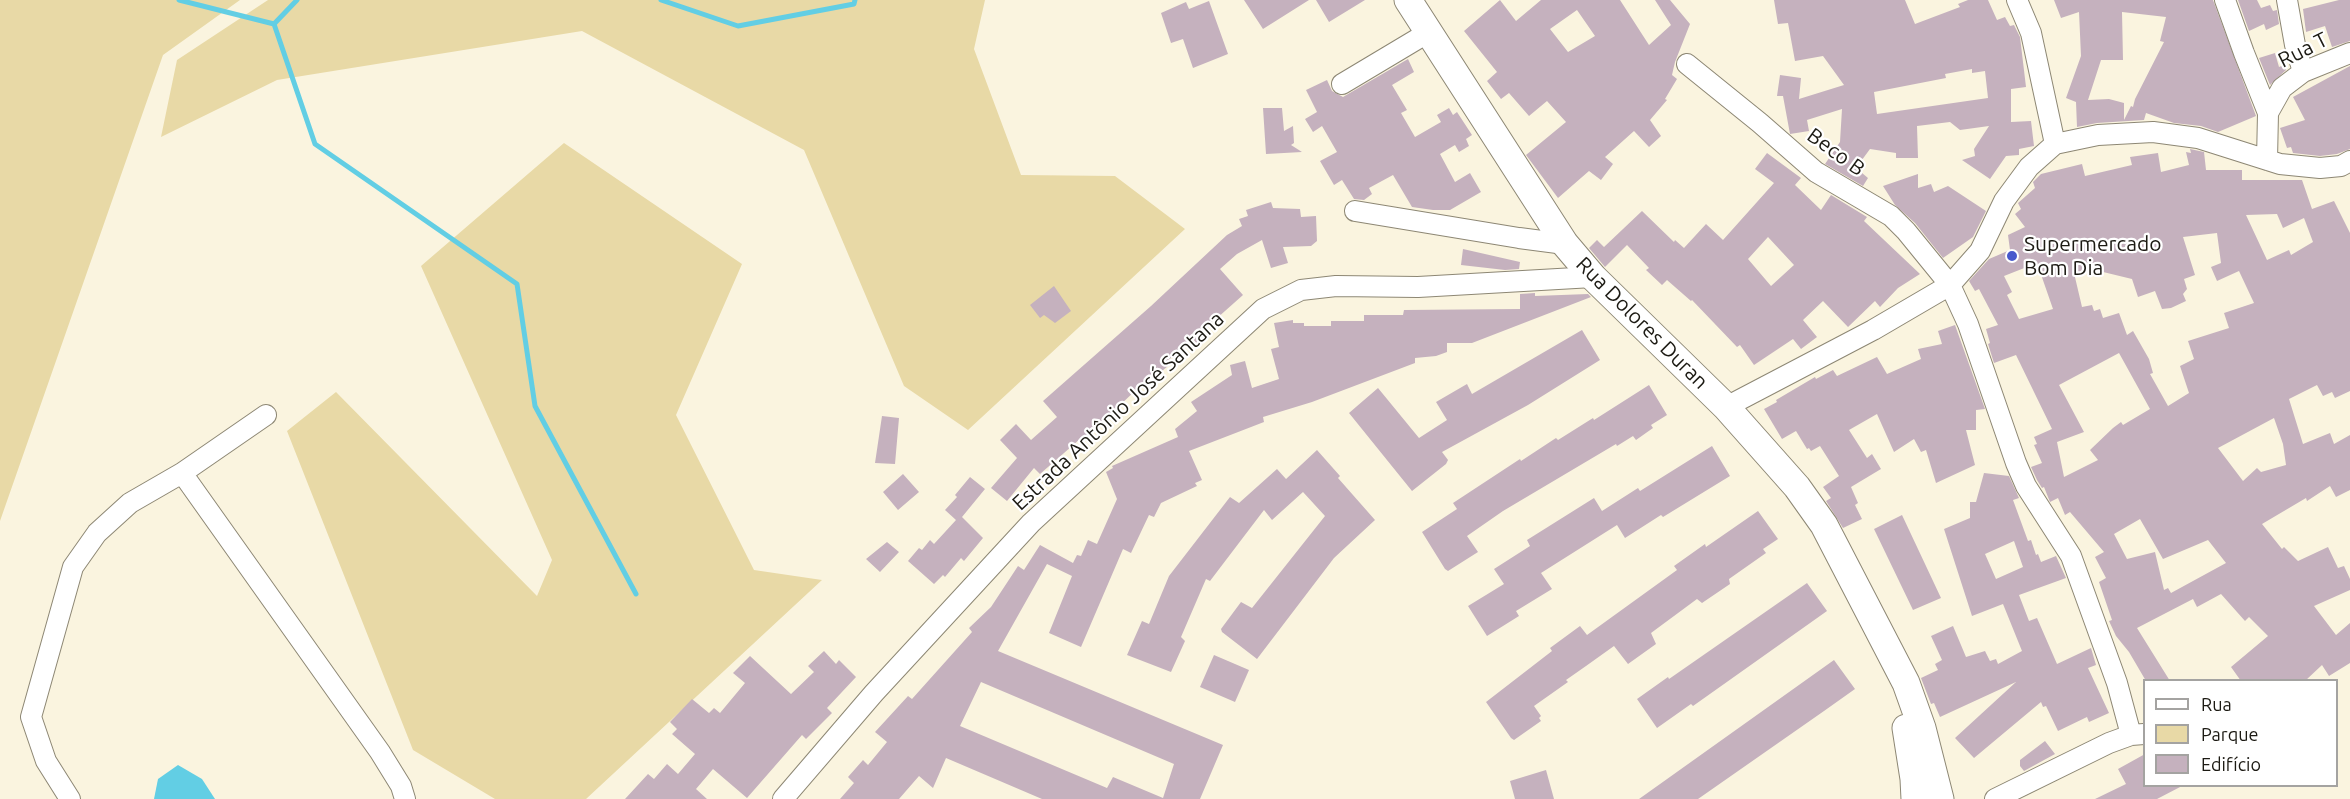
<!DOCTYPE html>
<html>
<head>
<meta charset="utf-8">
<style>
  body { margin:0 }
  #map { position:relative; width:2350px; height:799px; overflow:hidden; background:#faf4df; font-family:Ubuntu,sans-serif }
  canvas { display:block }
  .legend { position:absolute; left:2143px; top:679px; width:195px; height:108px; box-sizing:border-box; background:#fff; border:2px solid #a4a3a1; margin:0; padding:8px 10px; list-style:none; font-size:18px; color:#1c1a13 }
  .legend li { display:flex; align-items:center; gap:12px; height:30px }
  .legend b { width:30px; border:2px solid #a4a3a1 }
</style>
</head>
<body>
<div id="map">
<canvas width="2350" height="799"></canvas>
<ul class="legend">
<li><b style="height:8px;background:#fff"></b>Rua</li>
<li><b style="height:16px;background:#e8d9a6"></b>Parque</li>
<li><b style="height:16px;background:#c5b1be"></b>Edifício</li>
</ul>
</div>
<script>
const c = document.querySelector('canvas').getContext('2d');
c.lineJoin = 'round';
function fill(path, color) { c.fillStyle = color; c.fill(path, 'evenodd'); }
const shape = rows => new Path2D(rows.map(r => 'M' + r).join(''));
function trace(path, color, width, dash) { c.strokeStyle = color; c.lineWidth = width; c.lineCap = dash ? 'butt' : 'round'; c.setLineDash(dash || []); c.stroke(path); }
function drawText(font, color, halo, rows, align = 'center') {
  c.font = font + ' Ubuntu,sans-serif'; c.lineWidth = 4.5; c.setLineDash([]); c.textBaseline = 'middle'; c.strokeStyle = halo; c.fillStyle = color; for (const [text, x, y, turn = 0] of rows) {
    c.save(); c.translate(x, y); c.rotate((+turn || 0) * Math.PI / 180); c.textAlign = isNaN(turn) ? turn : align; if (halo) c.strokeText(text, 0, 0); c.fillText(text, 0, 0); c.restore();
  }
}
const green = shape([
  [0,0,240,0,163,55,0,521],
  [268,0,985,0,974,49,1021,175,1115,176,1185,229,968,430,904,386,804,150,582,31,277,80,161,137,177,60],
  [564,143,742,264,676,415,754,570,822,580,586,799,495,799,413,750,287,431,336,392,537,596,552,560,421,266]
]);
const water = shape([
  [178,765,202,779,215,799,154,799,158,779]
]);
const stream = shape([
  [179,0,274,24,297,0],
  [661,0,738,26,854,4,855,0],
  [274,24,315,144,517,284,535,406,636,594]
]);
const building = shape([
  [1244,0,1309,0,1263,29],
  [1316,0,1365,0,1329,22],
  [1500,0,1516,21,1541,0,1620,0,1649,45,1671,25,1655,0,1670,0,1690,24,1675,62,1672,75,1677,79,1665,99,1667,100,1650,120,1661,136,1649,147,1634,131,1605,157,1613,164,1601,180,1589,171,1558,198,1526,155,1566,122,1547,101,1529,116,1509,93,1501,99,1487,81,1497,72,1464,31],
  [1577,10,1595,36,1568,52,1550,29],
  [1774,0,1905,0,1915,24,1960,7,1958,4,1968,0,1988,0,1997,20,2005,17,2010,26,2014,25,2020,37,2026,87,2011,89,2011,122,2031,121,2034,146,2019,149,2019,155,2006,156,1990,179,1962,160,1975,156,1974,149,1989,126,1960,130,1950,122,1917,126,1918,158,1896,158,1896,153,1870,149,1856,168,1868,178,1863,186,1825,164,1840,142,1842,109,1807,120,1809,131,1790,134,1783,96,1777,96,1780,75,1801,78,1799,99,1844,85,1823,56,1795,61,1788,23,1778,24],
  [1972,69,1972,73,1985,71,1988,98,1877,114,1874,92,1946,78,1945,74],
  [2054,0,2213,0,2256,116,2218,132,2201,126,2174,123,2146,113,2144,120,2097,123,2077,127,2076,102,2066,98,2081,56,2079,12,2061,18],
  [2122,12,2166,17,2160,41,2164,42,2135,99,2133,107,2131,106,2124,120,2124,103,2109,99,2088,100,2101,60,2123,60],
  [2238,0,2257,0,2261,8,2270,5,2273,11,2277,10,2279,24,2266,30,2264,24,2249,31],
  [2339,0,2350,0,2350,41,2332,47,2325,26,2306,32,2303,9],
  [1209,1,1228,54,1193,68,1183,39,1171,43,1161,13,1186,2,1189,9],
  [2275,53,2279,67,2284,65,2286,70,2270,85,2259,58],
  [1408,59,1414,72,1392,85,1407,110,1401,113,1415,137,1441,122,1437,115,1449,108,1453,115,1457,112,1472,135,1466,139,1469,146,1459,152,1455,145,1440,154,1455,182,1470,173,1481,192,1450,210,1433,210,1412,207,1393,175,1369,188,1372,194,1364,200,1354,199,1342,180,1334,185,1320,161,1337,152,1322,126,1313,132,1305,119,1317,112,1306,90,1327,80,1332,91,1343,97],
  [2350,66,2350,149,2337,154,2320,156,2293,153,2291,147,2287,148,2280,128,2305,120,2293,97],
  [1263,108,1282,108,1284,131,1293,126,1294,143,1291,145,1302,152,1266,154],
  [2190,149,2204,152,2206,170,2242,170,2242,180,2302,180,2312,209,2334,201,2350,233,2350,391,2335,398,2332,392,2323,396,2317,385,2289,399,2303,444,2330,433,2334,444,2350,435,2350,490,2336,497,2330,486,2307,501,2306,498,2262,524,2282,549,2284,547,2298,561,2328,547,2338,568,2344,566,2350,579,2350,590,2314,606,2336,635,2350,623,2350,663,2329,676,2322,665,2305,681,2241,681,2231,667,2268,636,2249,617,2245,621,2221,594,2197,607,2193,599,2137,628,2170,681,2146,681,2129,652,2116,636,2109,621,2112,620,2099,582,2106,578,2095,557,2104,552,2070,512,2065,515,2058,498,2050,502,2044,487,2042,488,2037,480,2031,467,2042,463,2034,445,2037,444,2034,437,2052,429,2016,355,1994,363,1988,344,1990,343,1986,329,1998,325,1979,289,1975,291,1969,281,1989,259,2010,250,2008,235,2025,227,2015,214,2021,209,2018,203,2035,188,2033,182,2041,174,2082,164,2085,176,2132,165,2130,157,2158,153,2161,172,2189,165,2186,152,2191,153],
  [2277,214,2283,228,2304,218,2313,242,2291,255,2289,250,2267,260,2246,215],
  [2217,233,2221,263,2211,267,2217,281,2239,271,2254,303,2224,313,2229,328,2188,341,2194,359,2180,366,2189,393,2168,406,2150,374,2153,373,2149,359,2133,331,2127,335,2119,313,2103,318,2100,309,2094,311,2092,305,2082,307,2074,273,2099,271,2132,279,2138,297,2155,291,2162,309,2171,308,2186,301,2183,294,2187,289,2184,279,2195,275,2183,237],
  [2037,263,2053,309,2019,319,2007,295,2012,292,2004,276],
  [2119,353,2150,409,2123,425,2121,422,2113,428,2090,450,2098,460,2064,477,2057,442,2084,432,2059,385],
  [2274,418,2283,444,2286,465,2261,472,2257,468,2243,481,2218,448],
  [2140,519,2163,559,2208,540,2226,563,2171,593,2168,588,2164,590,2155,552,2127,559,2114,534],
  [1767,153,1801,178,1795,185,1821,210,1831,195,1867,217,1864,221,1920,274,1898,288,1880,307,1875,301,1848,327,1823,301,1803,320,1817,337,1801,349,1793,339,1754,365,1740,345,1737,347,1692,300,1691,301,1667,280,1662,285,1646,270,1649,268,1627,245,1605,267,1589,248,1597,240,1604,247,1642,211,1674,242,1675,240,1684,248,1706,224,1723,240,1774,183,1755,169],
  [1768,237,1794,265,1771,286,1748,259],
  [1918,174,1918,188,1931,184,1934,192,1948,186,1986,211,1973,237,1943,258,1915,223,1895,205,1883,186],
  [1271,202,1273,208,1300,209,1301,217,1316,216,1317,241,1311,246,1283,247,1288,263,1271,268,1262,240,1237,254,1220,269,1243,295,1207,327,1210,332,1196,343,1193,339,1165,363,1168,366,1156,376,1154,373,1082,441,1080,439,1040,474,1034,468,1007,501,991,488,1017,458,1000,440,1016,424,1031,440,1057,417,1043,401,1151,306,1227,235,1242,226,1239,219,1248,216,1246,210],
  [1463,249,1520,262,1519,269,1505,270,1461,265],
  [1054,286,1071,311,1055,323,1044,315,1040,318,1030,305],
  [1535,293,1535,296,1588,294,1591,297,1472,343,1447,343,1447,352,1436,356,1415,358,1415,363,1312,402,1263,417,1264,422,1189,451,1202,480,1195,483,1197,486,1161,503,1154,517,1149,515,1131,553,1123,549,1081,647,1049,633,1072,576,1047,564,998,651,1223,745,1200,799,1042,799,946,758,933,788,919,776,899,799,840,799,854,783,848,777,863,760,868,765,887,742,875,732,908,696,912,699,972,632,969,628,991,607,1018,566,1024,570,1040,545,1073,563,1077,555,1081,556,1088,540,1097,544,1117,499,1106,472,1113,468,1112,466,1178,437,1175,429,1197,411,1191,402,1232,375,1230,365,1245,361,1252,388,1279,379,1271,349,1279,347,1274,323,1293,320,1293,323,1304,323,1304,326,1331,326,1331,321,1364,321,1364,315,1403,315,1404,310,1520,309,1520,294],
  [981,682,1174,764,1163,798,1113,777,1107,788,960,726],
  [1955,325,1985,409,1976,410,1976,430,1966,430,1975,465,1936,483,1926,450,1921,452,1914,439,1894,452,1877,414,1849,430,1867,458,1872,454,1881,469,1851,487,1858,503,1855,505,1862,519,1843,528,1826,501,1831,498,1823,487,1839,476,1820,446,1811,451,1809,448,1807,449,1796,431,1782,439,1764,409,1777,402,1776,400,1815,377,1816,379,1833,370,1837,376,1877,357,1887,374,1921,359,1918,349,1942,344,1938,331],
  [1582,330,1600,360,1528,405,1442,452,1448,460,1446,464,1412,491,1349,413,1378,388,1419,438,1447,420,1436,402,1467,384,1472,394],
  [1649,385,1667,415,1651,425,1653,428,1636,440,1633,436,1617,446,1616,444,1503,511,1467,536,1478,552,1448,571,1445,569,1422,532,1457,509,1453,503,1520,459,1521,461,1556,438,1558,440,1593,418,1594,420],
  [882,416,899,418,895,464,875,463],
  [1712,446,1730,476,1663,517,1661,515,1625,538,1617,525,1541,573,1552,589,1516,611,1519,616,1487,636,1468,606,1504,584,1494,569,1530,546,1527,540,1594,498,1602,511,1638,488,1640,491],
  [1317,450,1340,476,1338,478,1375,520,1334,558,1257,659,1222,632,1221,629,1241,602,1252,608,1325,516,1303,492,1272,520,1264,510,1210,581,1206,579,1181,637,1185,641,1171,672,1127,655,1142,621,1149,624,1169,576,1230,497,1239,503,1277,469,1286,479],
  [1984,473,2009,476,2019,498,2013,500,2028,541,2031,540,2036,555,2038,554,2041,562,2056,556,2066,578,2019,595,2029,621,2037,618,2057,664,2091,648,2096,665,2088,668,2109,713,2089,722,2087,717,2058,731,2046,706,2043,707,2041,702,1974,758,1955,738,2016,682,1940,717,1934,703,1931,704,1921,678,1938,670,1935,664,1942,660,1931,636,1953,626,1966,657,1985,651,1990,661,1996,659,1998,664,2022,651,2003,604,1972,616,1944,529,1970,518,1970,502,1976,502],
  [2014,541,2023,567,1996,579,1985,554],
  [903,474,919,492,898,510,883,492],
  [970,477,985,489,962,517,983,538,964,561,961,558,945,577,943,575,934,584,908,561,919,548,922,550,930,540,934,544,956,520,945,510,957,497,955,495],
  [1758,511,1778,539,1763,549,1766,553,1729,579,1730,584,1702,603,1697,599,1651,633,1656,644,1628,664,1614,646,1586,666,1566,680,1568,682,1534,706,1541,716,1539,718,1541,721,1514,740,1511,738,1486,702,1552,651,1550,648,1580,626,1587,635,1677,570,1674,566,1705,544,1706,547],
  [1902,515,1941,598,1913,610,1874,529],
  [887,542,899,552,880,572,866,559],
  [1807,583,1827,611,1693,706,1691,704,1657,728,1637,699,1668,677,1669,679],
  [824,651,836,664,839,660,856,677,827,708,832,713,806,739,802,735,747,798,713,769,696,789,707,799,625,799,648,774,654,779,667,764,678,774,695,754,672,734,677,729,670,722,692,699,709,713,714,708,720,713,745,683,733,673,750,656,791,694,814,672,808,666],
  [1214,655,1249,670,1235,702,1200,687],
  [1834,660,1855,689,1824,711,1698,799,1639,799],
  [2045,741,2055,754,2024,771,2020,766,2020,760],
  [2145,754,2145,786,2182,786,2157,799,2095,799,2126,784,2118,769],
  [1546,770,1554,799,1515,799,1510,781]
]);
const street = shape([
  [2017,0,2031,33,2055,144],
  [2225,0,2244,53,2268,113],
  [2287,0,2295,45,2303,72],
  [1687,64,1760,123,1816,172,1891,216,1906,231,1950,285,1968,324,2016,463,2026,486,2071,556,2117,683,2131,735],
  [1342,84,1429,32],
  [2267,160,2268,113,2282,88,2303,72,2350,53],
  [1355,211,1519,238,1565,244],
  [1726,407,1873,330,1950,285,1980,251,2004,201,2029,167,2055,144,2098,135,2153,132,2198,138,2280,164,2320,168,2341,166,2350,161],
  [182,473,380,752,401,786,405,799],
  [70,799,46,761,31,717,73,567,97,533,130,503,182,473,266,415],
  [783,799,874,693,1031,523,1263,309,1301,290,1336,286,1418,287,1593,277],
  [1995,799,2109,743,2131,735,2144,734]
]);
const secondary = shape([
  [1408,0,1565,244,1593,277,1726,407,1797,487,1824,525,1906,683,1922,728,1940,799],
  [1906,728,1914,779,1915,799]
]);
const markers = [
  [2012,256,6,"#4758cc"]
];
const streetNames = [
  ["Rua T",2303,50,-27],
  ["Beco B",1836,152,36],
  ["Rua Dolores Duran",1642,323,45],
  ["Estrada Antônio José Santana",1118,411,-43]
];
const poiNames = [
  ["Supermercado",2024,244],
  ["Bom Dia",2024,268]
];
fill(green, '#e8d9a6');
fill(water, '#62cee4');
trace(stream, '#62cee4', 5);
fill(building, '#c5b1be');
trace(street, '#8d8774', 22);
trace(secondary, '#8d8774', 29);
trace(street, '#fff', 20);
trace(secondary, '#fff', 27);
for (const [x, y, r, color] of markers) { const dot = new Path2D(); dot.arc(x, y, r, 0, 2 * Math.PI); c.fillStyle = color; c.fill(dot); trace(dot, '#fff', 2); }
drawText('21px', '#1c1a13', '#fff', streetNames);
drawText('21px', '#1c1a13', '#fff', poiNames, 'left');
</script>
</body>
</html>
